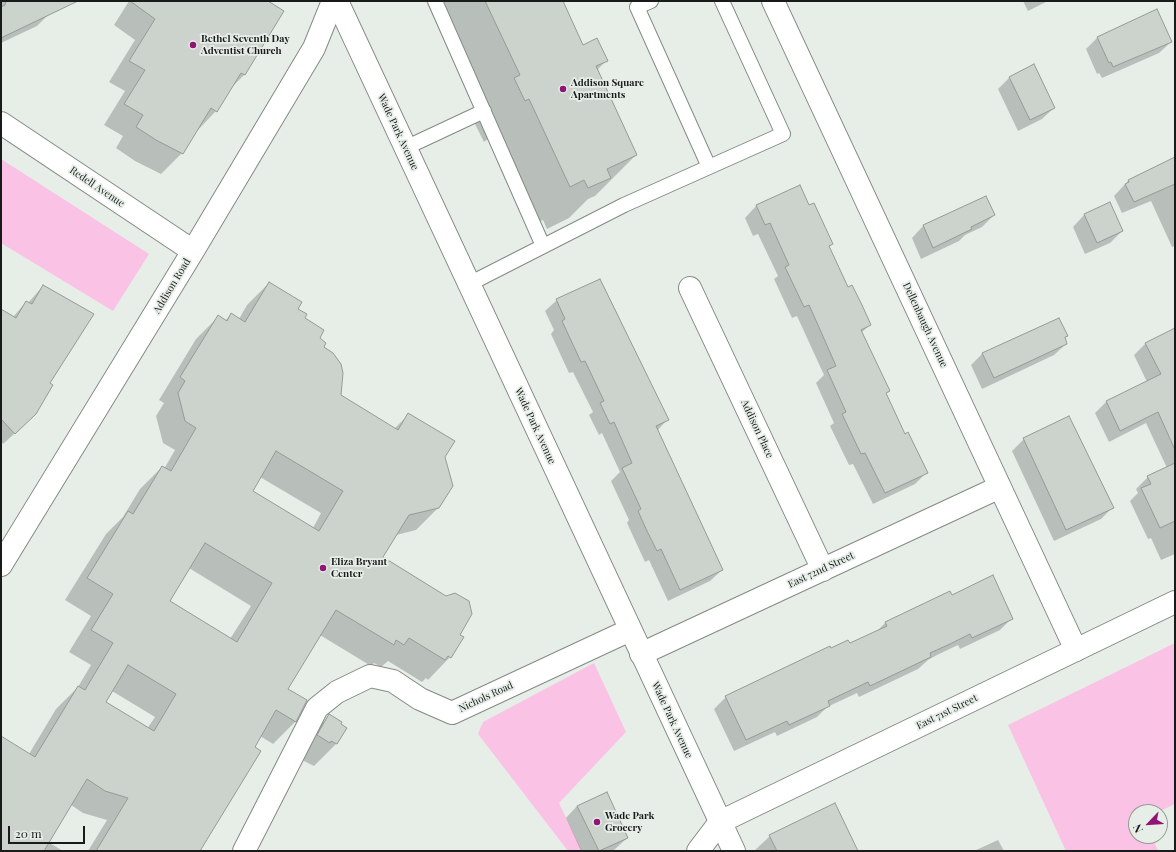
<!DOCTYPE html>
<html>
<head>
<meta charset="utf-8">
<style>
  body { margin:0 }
  #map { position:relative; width:1176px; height:852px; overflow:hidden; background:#e7eee8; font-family:"Playfair Display",serif }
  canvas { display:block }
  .frame { position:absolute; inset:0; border:2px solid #181b19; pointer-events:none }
  .north { position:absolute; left:1128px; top:804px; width:40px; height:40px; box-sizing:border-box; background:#e7eee8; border:1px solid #949a95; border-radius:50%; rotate:245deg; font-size:11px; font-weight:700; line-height:16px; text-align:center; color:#181b19 }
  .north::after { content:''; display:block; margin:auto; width:14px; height:18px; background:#911572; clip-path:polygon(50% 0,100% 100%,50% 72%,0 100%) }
  .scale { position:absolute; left:8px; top:826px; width:77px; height:18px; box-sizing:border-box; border:2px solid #181b19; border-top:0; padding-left:5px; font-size:12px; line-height:14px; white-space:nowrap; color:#181b19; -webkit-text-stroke:3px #e7eee8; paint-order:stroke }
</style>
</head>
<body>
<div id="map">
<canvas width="1176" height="852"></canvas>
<div class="frame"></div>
<div class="north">N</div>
<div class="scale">20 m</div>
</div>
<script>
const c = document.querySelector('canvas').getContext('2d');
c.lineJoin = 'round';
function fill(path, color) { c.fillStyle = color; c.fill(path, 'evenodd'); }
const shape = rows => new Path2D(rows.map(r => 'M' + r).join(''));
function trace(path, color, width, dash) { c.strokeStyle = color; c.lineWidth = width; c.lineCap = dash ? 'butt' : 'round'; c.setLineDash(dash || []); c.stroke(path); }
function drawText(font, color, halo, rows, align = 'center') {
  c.font = font + ' "Playfair Display",serif'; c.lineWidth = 3.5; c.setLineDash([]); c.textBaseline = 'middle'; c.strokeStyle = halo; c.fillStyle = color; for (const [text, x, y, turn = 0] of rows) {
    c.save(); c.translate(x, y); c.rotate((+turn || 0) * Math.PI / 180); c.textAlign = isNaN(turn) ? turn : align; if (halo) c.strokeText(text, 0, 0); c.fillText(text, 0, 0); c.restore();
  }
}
const green = shape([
  [1,159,149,254,113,311,1,243],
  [1175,643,1175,804,1158,812,1136,812,1136,836,1152,836,1158,851,1066,851,1008,725],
  [594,663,626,732,559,803,582,851,568,851,478,734,483,722]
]);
const shadow = shape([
  [1,1,43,1,49,14,37,26,1,43],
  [129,1,266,1,283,11,244,75,230,89,216,111,196,132,182,153,161,174,135,161,116,148,123,136,104,125,125,91,109,82,135,40,114,25],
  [426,1,561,1,582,46,606,61,597,70,636,155,595,196,588,199,569,218,547,229,543,220,529,227,488,139,484,142,473,120,478,115],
  [1023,1,1048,1,1028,11],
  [1097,38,1171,42,1159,53,1102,78,1099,73,1097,74,1086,49],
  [1010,77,1054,108,1042,119,1018,131,998,89],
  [1175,159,1175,246,1172,247,1151,201,1122,213,1114,196,1128,181],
  [799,187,808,207,832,244,829,248,848,288,870,325,861,333,888,391,885,394,904,435,926,473,915,484,873,504,853,464,849,465,830,426,834,423,816,383,824,375,797,316,792,318,774,279,778,276,758,234,753,236,745,218,756,206],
  [986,197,994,215,982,227,965,235,959,241,921,259,912,238,923,226],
  [1084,215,1122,231,1110,243,1085,254,1073,227],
  [269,283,297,309,318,338,340,396,394,429,408,415,444,457,438,508,416,530,396,535,382,558,458,635,450,657,428,680,426,678,422,682,388,661,381,667,374,663,371,666,320,635,287,689,306,701,295,722,273,744,260,736,199,851,88,851,107,820,83,813,71,805,48,842,63,851,1,851,1,737,29,754,56,709,78,687,91,665,69,652,91,616,65,600,106,534,123,517,140,489,162,467,164,469,175,450,163,443,156,416,164,403,159,400,196,339,218,317,225,321,231,314,239,319,247,305],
  [260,477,321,513,313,528,251,492],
  [189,568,251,606,230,639,169,601],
  [112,691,155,717,147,729,105,703],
  [43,286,24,425,3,444,1,441,1,310,13,317,26,302,28,303],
  [557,300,667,420,657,431,722,570,710,581,668,601,649,560,645,562,627,523,629,520,611,481,620,472,602,433,599,435,589,415,593,412,573,372,569,373,551,334,554,330,545,311],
  [1059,319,1067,336,1064,338,1066,344,1054,355,982,389,971,365,982,354],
  [1175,330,1175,554,1161,560,1151,538,1148,539,1130,501,1138,493,1136,489,1148,477,1167,468,1146,423,1109,442,1095,413,1107,401,1147,382,1134,355,1146,343],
  [1024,439,1112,508,1101,519,1054,541,1012,451],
  [951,596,1012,618,1000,630,960,649,958,645,937,655,928,660,918,669,859,697,857,693,827,707,817,717,777,736,775,732,734,751,714,709,726,697,830,649,849,644,876,632,886,622],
  [330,715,346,728,336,744,314,766,296,757,307,738],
  [577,806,627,838,613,851,581,851,566,818],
  [770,836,857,851,754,851],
  [998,840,1004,851,974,851]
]);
const building = shape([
  [6,1,78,1,1,38,1,7,5,5,6,1],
  [130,1,268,1,284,11,245,75,241,73,217,112,211,108,183,154,156,140,136,127,143,115,124,104,145,70,129,61,155,19,130,1],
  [485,1,563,1,583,45,597,38,608,61,596,66,637,155,607,169,611,178,588,188,584,180,570,187,529,99,525,101,514,78,520,75,485,1],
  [1157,9,1172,42,1113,67,1111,62,1109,63,1097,37,1157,9],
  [1034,64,1055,108,1030,120,1009,77,1034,64],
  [1175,157,1175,184,1134,202,1125,184,1129,182,1128,180,1175,157],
  [800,185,809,205,814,203,833,244,829,246,848,287,852,285,862,305,871,325,861,330,890,391,886,393,905,434,908,432,928,473,885,493,865,453,861,454,842,414,846,412,827,370,836,366,818,325,809,305,804,307,785,267,789,265,770,223,765,225,756,205,800,185],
  [986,196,995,215,971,227,972,229,933,248,923,225,986,196],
  [1110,202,1123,231,1097,243,1084,214,1110,202],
  [600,279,669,420,656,426,723,570,680,590,661,549,657,551,647,531,638,511,641,509,622,468,632,463,614,422,610,424,600,403,604,401,585,361,581,362,562,321,565,319,556,299,600,279],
  [269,282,302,302,298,309,307,314,305,318,324,330,320,338,326,343,324,347,333,353,341,364,343,373,341,395,398,430,408,413,455,441,445,457,453,486,439,508,409,515,383,557,446,596,455,593,469,601,472,614,460,635,464,637,451,658,448,656,445,660,409,638,404,645,396,640,394,645,336,610,288,689,307,700,296,722,276,710,255,747,261,751,200,851,96,851,128,798,105,791,87,779,44,851,1,851,1,736,35,757,78,686,85,690,113,643,91,630,113,594,87,578,128,511,133,514,162,466,171,471,196,428,185,421,178,393,185,381,180,377,218,315,227,321,231,313,245,322,269,282],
  [276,451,343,491,319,531,253,491,276,451],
  [205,543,272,583,237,642,170,601,205,543],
  [128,665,176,694,154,731,106,702,128,665],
  [43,285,94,314,50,383,53,385,36,414,15,434,1,419,1,309,16,318,26,301,32,304,43,285],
  [1059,318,1068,336,1065,337,1067,344,994,378,982,353,1059,318],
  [1175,328,1175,450,1158,412,1120,431,1106,401,1161,374,1145,343,1175,328],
  [1069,416,1114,508,1066,530,1023,438,1069,416],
  [1175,463,1175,521,1160,528,1141,488,1151,484,1147,476,1175,463],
  [993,575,1013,619,972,638,970,634,950,644,930,653,931,657,870,686,868,682,828,701,830,706,789,725,787,721,746,740,725,696,830,646,831,648,848,640,850,643,887,626,885,622,950,591,952,595,993,575],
  [329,714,342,722,341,724,347,728,337,744,331,741,330,743,317,735,329,714],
  [607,792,628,838,599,851,577,806,607,792],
  [835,803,858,851,777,851,769,835,835,803]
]);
const service = shape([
  [435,1,543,246],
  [651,1,637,7,709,167],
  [405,148,484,111],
  [469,284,624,205,783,134,722,1]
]);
const minor = shape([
  [773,1,1076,650],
  [1,123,193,251],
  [690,288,823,570],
  [1,565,193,251,314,48,333,1],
  [641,654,1000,487],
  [244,851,317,708,337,692,370,676,393,681,420,699,452,713,630,630],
  [698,851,720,822]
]);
const tertiary = shape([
  [337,1,734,851],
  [720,822,1175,602]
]);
const markers = [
  [193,45,4,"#911572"],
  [563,89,4,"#911572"],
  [323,568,4,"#911572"],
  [597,822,4,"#911572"]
];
const poiNames = [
  ["Bethel Seventh Day",201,39],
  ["Adventist Church",201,51],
  ["Addison Square",571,83],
  ["Apartments",571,95],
  ["Eliza Bryant",331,562],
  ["Center",331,574],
  ["Wade Park",605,816],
  ["Grocery",605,828]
];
const streetNames = [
  ["Wade Park Avenue",398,132,65],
  ["Redell Avenue",97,187,34],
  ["Addison Road",172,286,-59],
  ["Dellenbaugh Avenue",925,325,65],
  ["Wade Park Avenue",535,426,65],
  ["Addison Place",757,429,65],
  ["East 72nd Street",821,570,-25],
  ["Nichols Road",486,697,-25],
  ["East 71st Street",947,712,-26],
  ["Wade Park Avenue",672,720,65]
];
fill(green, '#fac2e4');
fill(shadow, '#0003');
fill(building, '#ccd3cd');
trace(building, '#949a94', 1);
trace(service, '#848a84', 16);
trace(minor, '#848a84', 24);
trace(tertiary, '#848a84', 24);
trace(service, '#fff', 14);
trace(minor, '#fff', 22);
trace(tertiary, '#fff', 22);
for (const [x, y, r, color] of markers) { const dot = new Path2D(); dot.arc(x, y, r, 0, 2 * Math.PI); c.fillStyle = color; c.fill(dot); trace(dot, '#e7eee8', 1.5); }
drawText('bold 10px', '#181b19', '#e7eee8', poiNames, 'left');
drawText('10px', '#181b19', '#e7eee8', streetNames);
</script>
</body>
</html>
